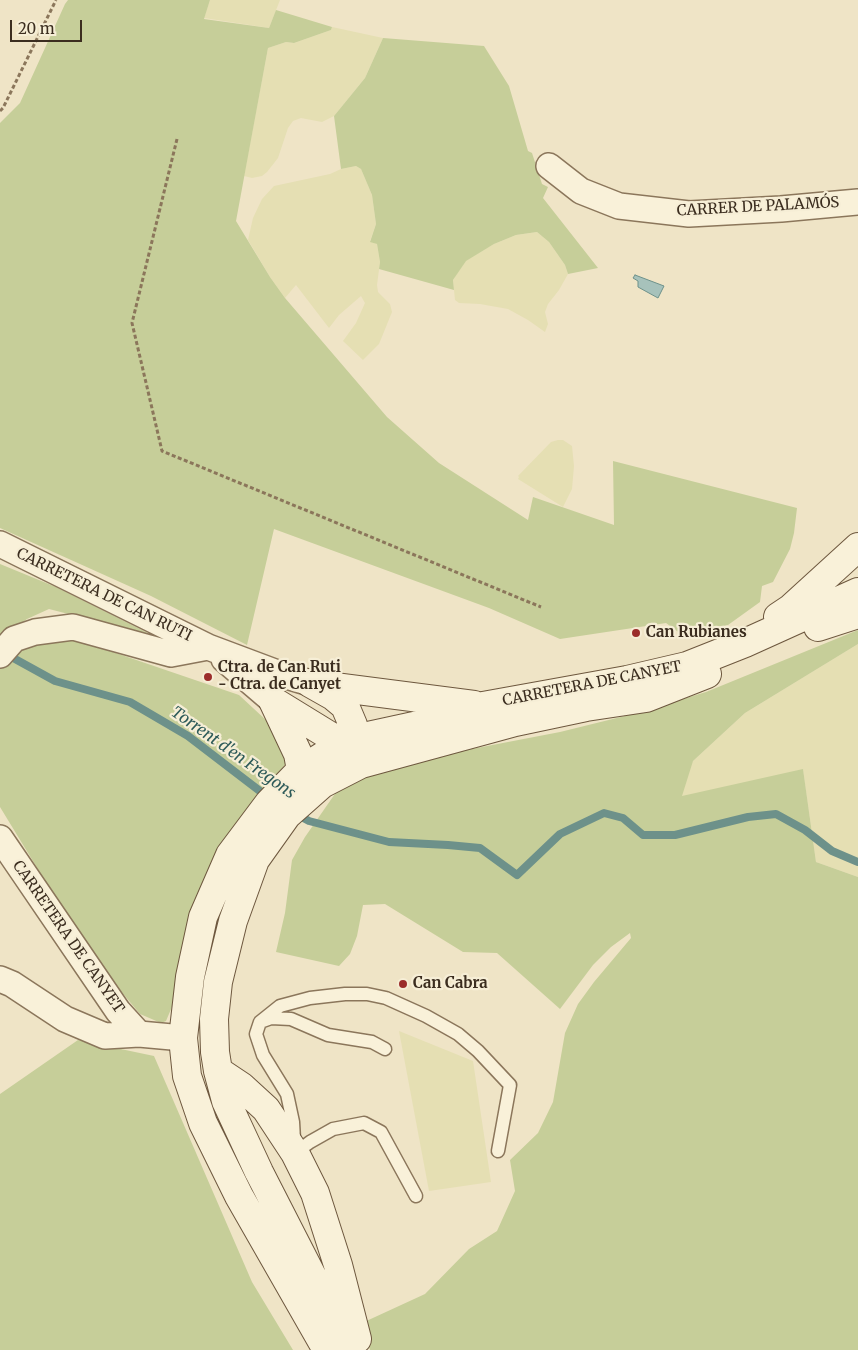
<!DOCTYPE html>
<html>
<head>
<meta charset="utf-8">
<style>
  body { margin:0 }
  #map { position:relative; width:858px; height:1350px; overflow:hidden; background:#efe4c6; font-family:Merriweather,serif }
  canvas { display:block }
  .scale { position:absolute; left:10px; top:20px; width:72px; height:22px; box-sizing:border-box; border:2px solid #3b2d1f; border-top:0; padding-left:6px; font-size:15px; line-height:18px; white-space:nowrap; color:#3b2d1f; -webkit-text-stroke:4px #f6eed6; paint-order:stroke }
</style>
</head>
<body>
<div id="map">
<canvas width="858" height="1350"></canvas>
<div class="scale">20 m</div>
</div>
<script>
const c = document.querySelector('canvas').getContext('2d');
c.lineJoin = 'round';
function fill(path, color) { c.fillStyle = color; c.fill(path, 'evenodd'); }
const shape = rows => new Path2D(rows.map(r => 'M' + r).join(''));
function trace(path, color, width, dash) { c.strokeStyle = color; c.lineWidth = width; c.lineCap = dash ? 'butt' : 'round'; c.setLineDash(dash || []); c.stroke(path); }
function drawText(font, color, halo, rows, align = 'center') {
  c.font = font + ' Merriweather,serif'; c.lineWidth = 4.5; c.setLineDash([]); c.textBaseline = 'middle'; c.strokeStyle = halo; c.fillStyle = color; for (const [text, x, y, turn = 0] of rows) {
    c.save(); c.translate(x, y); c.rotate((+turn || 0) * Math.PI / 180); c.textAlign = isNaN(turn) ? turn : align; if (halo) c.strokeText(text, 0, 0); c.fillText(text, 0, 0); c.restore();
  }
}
const farmland = shape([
  [210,0,280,0,269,28,204,18],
  [332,27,383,38,365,78,334,116,322,122,301,118,293,121,288,128,278,158,267,172,262,176,252,178,244,176,268,48,286,42,294,43,331,30],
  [356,166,361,169,372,195,376,224,370,241,377,244,380,262,377,285,378,292,390,304,392,312,379,344,363,360,343,341,356,323,365,303,361,296,339,315,329,328,296,285,285,298,270,277,248,240,253,218,262,199,274,186,330,174,341,169],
  [537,232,549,242,565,265,568,274,559,290,548,304,545,312,548,324,545,332,528,320,508,309,480,304,459,303,455,300,453,280,465,261,494,244,516,235],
  [558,440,563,440,572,446,574,466,572,489,563,507,518,479,519,477,518,476,551,442],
  [858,644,858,877,816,862,803,770,682,797,676,782,693,761,745,713],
  [399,1031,473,1061,491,1182,429,1191]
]);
const green = shape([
  [68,0,210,0,204,19,269,28,276,10,332,27,331,30,294,43,286,42,268,48,236,221,270,277,285,298,387,417,439,463,528,520,533,497,614,525,613,461,797,508,794,533,790,549,773,582,762,586,760,602,728,625,681,634,666,623,560,639,489,608,274,529,247,645,151,596,0,528,0,123,20,103,65,4],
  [383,38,484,46,509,86,528,151,532,153,542,184,548,187,543,198,598,268,568,274,565,265,549,242,537,232,516,235,494,244,466,261,453,280,454,290,379,269,380,262,377,244,370,242,376,224,372,195,361,169,356,166,341,169,334,116,365,78],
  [0,564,56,587,154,636,49,609,27,619,0,639],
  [858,630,858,644,745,713,693,761,682,796,803,769,816,862,858,877,858,1350,370,1350,362,1323,425,1294,469,1249,497,1231,515,1191,510,1160,538,1133,553,1102,565,1033,578,1004,594,982,631,938,630,933,611,947,593,965,560,1009,497,953,463,952,385,904,363,905,357,936,350,954,339,966,276,952,285,913,292,860,305,837,339,788,355,780,456,752,560,732,633,714,706,692],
  [60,634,239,695,267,721,282,741,287,762,222,845,174,1002,166,1021,161,1023,140,1014,89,953,0,807,0,665,21,640],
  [78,1040,154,1056,252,1282,293,1350,0,1350,0,1094]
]);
const water = shape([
  [635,275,664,286,658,298,638,287,638,281,633,278,635,275]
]);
const stream = shape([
  [6,654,55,681,130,702,188,736,269,798],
  [296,814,309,821,389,842,448,845,480,848,517,875,560,834,604,813,623,818,643,835,675,835,748,817,776,814,805,830,832,851,858,862]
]);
const path = shape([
  [0,111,3,108,56,0],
  [177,139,132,323,162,451,541,607]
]);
const lane = shape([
  [260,1022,280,1006,310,998,345,994,367,994,386,998,426,1016,458,1034,478,1051,510,1085,498,1151],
  [294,1140,293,1122,287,1094,263,1055,256,1034,260,1022,271,1018,291,1019,328,1035,372,1042,385,1049],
  [295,1153,310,1142,333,1129,364,1123,381,1132,416,1196]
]);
const street = shape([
  [549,166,581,191,619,206,689,214,781,209,858,202],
  [0,544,208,647,280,674,310,683],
  [0,655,14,639,35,632,73,627,171,654,208,647],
  [224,659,273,701],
  [0,838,118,1011,139,1034],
  [0,979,12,984,65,1019,105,1036,139,1034,183,1038]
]);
const secondary = shape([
  [778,617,790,609,858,547],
  [818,627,858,614],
  [310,683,333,696,345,706,353,725,339,754],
  [319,685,474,705],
  [273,701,330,736,358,746],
  [273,701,298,754,301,770],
  [218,1071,242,1087,266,1109,295,1153,315,1193,338,1265,357,1339],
  [327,1350,239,1196,203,1123,187,1076,183,1038,190,977,203,917,230,855,269,803,301,770,345,742,359,738,428,723,483,706,627,680,687,666,745,643,858,592],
  [350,1350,259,1172,226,1101,218,1071,215,1052,214,1019,218,982,233,921,255,860,287,815,322,784,361,764,515,722,586,707,646,698,707,674]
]);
const markers = [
  [636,633,5,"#9b2d2a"],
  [208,677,5,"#9b2d2a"],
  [403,984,5,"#9b2d2a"]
];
const streetNames = [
  ["CARRER DE PALAMÓS",758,207,-3],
  ["CARRETERA DE CAN RUTI",104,595,26],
  ["CARRETERA DE CANYET",592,684,-11],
  ["CARRETERA DE CANYET",68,937,55]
];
const poiNames = [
  ["Can Rubianes",646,633],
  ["Ctra. de Can Ruti",218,668],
  ["- Ctra. de Canyet",218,685],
  ["Can Cabra",413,984]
];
const waterNames = [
  ["Torrent d'en Fregons",233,753,35]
];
fill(farmland, '#e5dfb3');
fill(green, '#c6ce99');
fill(water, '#a7c2bb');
trace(water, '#6d918a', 1);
trace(stream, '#6d918a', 8);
trace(lane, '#8b765b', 15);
trace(street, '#8b765b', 28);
trace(secondary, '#6d573e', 30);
trace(path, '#8b765b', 3, [4, 2.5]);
trace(lane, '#f9f1d9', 12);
trace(street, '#f9f1d9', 25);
trace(secondary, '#f9f1d9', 28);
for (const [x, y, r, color] of markers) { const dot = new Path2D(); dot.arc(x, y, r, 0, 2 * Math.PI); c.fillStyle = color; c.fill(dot); trace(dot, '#f6eed6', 2); }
drawText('15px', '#3b2d1f', '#f6eed6', streetNames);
drawText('bold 15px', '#3b2d1f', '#f6eed6', poiNames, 'left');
drawText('italic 16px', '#2e5b59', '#f6eed6', waterNames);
</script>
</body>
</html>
